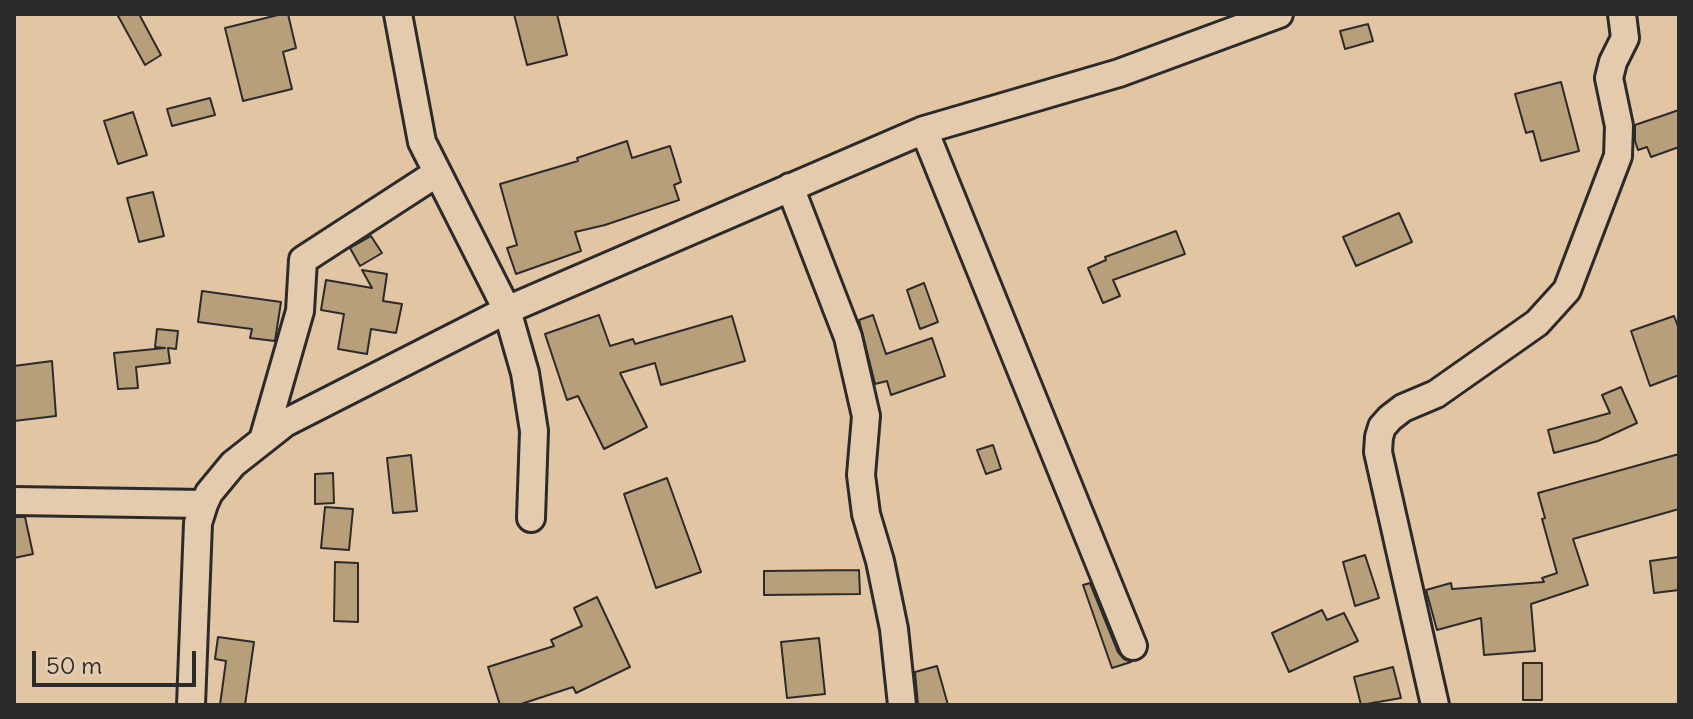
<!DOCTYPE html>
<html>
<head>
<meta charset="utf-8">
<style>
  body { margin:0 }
  #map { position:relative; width:1693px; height:719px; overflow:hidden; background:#e2c6a4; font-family:Delius,sans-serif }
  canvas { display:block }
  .frame { position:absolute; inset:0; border:16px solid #2b2b2b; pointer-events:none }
  .scale { position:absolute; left:32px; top:651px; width:164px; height:36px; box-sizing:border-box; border:4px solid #2b2b2b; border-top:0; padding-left:10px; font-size:24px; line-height:28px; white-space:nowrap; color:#2b2b2b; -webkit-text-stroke:6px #e5cbad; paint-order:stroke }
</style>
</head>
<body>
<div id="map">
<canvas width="1693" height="719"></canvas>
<div class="frame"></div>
<div class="scale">50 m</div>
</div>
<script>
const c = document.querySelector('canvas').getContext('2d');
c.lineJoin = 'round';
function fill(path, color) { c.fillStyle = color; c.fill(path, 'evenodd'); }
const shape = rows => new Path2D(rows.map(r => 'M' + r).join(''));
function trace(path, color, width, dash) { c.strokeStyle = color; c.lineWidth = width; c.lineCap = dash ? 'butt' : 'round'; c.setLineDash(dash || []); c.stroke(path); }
const building = shape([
  [117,14,139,14,161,55,145,65,117,14],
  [282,14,288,14,296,48,283,52,292,89,243,101,225,28,282,14],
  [514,14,557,14,567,55,527,65,514,14],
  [1368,24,1373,41,1345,49,1340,31,1368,24],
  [1561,82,1579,151,1541,161,1533,131,1526,133,1515,94,1561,82],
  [210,98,215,115,172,126,167,109,210,98],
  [1679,110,1679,147,1651,157,1647,147,1638,150,1635,141,1635,125,1679,110],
  [133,112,147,155,118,164,104,121,133,112],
  [627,141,632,158,670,146,681,182,674,185,679,200,605,225,575,232,581,251,516,274,507,248,517,245,500,184,578,161,577,158,627,141],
  [153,192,164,236,139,242,127,198,153,192],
  [1399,213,1412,242,1356,266,1343,237,1399,213],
  [1176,231,1185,254,1113,280,1120,296,1103,303,1088,268,1106,260,1105,257,1176,231],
  [371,236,382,253,360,266,350,248,371,236],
  [362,270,387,274,383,301,402,304,396,333,371,329,367,354,338,349,344,314,321,310,326,280,372,288,362,270],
  [924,283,938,322,920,329,907,290,924,283],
  [202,291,281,302,275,341,250,338,252,329,198,322,202,291],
  [599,315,610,346,633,339,635,344,732,316,745,361,661,385,655,363,620,373,647,427,604,449,578,396,567,400,545,334,599,315],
  [873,315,886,354,932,338,945,376,891,395,887,381,875,384,859,320,873,315],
  [1674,316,1679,329,1679,375,1650,386,1631,331,1674,316],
  [157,329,178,331,176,349,168,348,170,363,136,367,138,388,118,389,114,353,165,348,155,347,157,329],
  [52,361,56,416,14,421,14,366,52,361],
  [1621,387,1637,423,1598,441,1554,453,1548,430,1610,413,1602,395,1621,387],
  [993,445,1001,469,986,474,977,450,993,445],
  [1679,454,1679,509,1573,539,1588,585,1531,604,1535,651,1484,655,1481,618,1437,630,1426,590,1451,583,1452,589,1544,582,1542,578,1557,573,1542,519,1545,518,1538,493,1679,454],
  [411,455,417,511,393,513,387,458,411,455],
  [333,473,334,503,315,504,315,474,333,473],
  [667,478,701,572,656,588,624,494,667,478],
  [325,507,353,509,349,550,321,548,325,507],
  [14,517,25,517,33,554,14,558,14,517],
  [1365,555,1379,598,1355,606,1343,562,1365,555],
  [1679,557,1679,590,1654,593,1650,561,1679,557],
  [335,562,358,563,358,622,334,621,335,562],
  [859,570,860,594,764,595,764,571,859,570],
  [1090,583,1118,652,1124,659,1131,662,1112,668,1083,585,1090,583],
  [597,597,630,667,576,693,573,687,518,705,500,705,488,667,554,646,551,640,582,626,574,608,597,597],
  [1322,610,1327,620,1344,613,1358,641,1289,672,1272,633,1322,610],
  [218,637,254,642,245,705,220,705,226,661,215,659,218,637],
  [819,638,825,694,787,698,781,642,819,638],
  [1523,663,1542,663,1542,700,1523,700,1523,663],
  [937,666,948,705,918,705,915,672,937,666],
  [1393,667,1401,698,1361,705,1354,677,1393,667]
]);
const minor = shape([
  [398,14,422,142,507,310,525,373,534,431,531,518],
  [924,130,1133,646],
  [790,187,848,337,866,416,861,475,866,514,880,561,894,629,902,705],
  [263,440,300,311,303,260,437,173],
  [14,501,204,504],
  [191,705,198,523,204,504,209,493,233,464,285,423,507,310,924,130,1119,73,1279,14],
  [1435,705,1378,452,1379,437,1382,427,1390,418,1403,408,1436,394,1537,323,1567,290,1618,156,1619,126,1609,78,1613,62,1625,38,1622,14]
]);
fill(building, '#b79f7a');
trace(building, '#2b2b2b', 2);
trace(minor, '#2b2b2b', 32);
trace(minor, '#e5cbad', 26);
</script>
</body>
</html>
